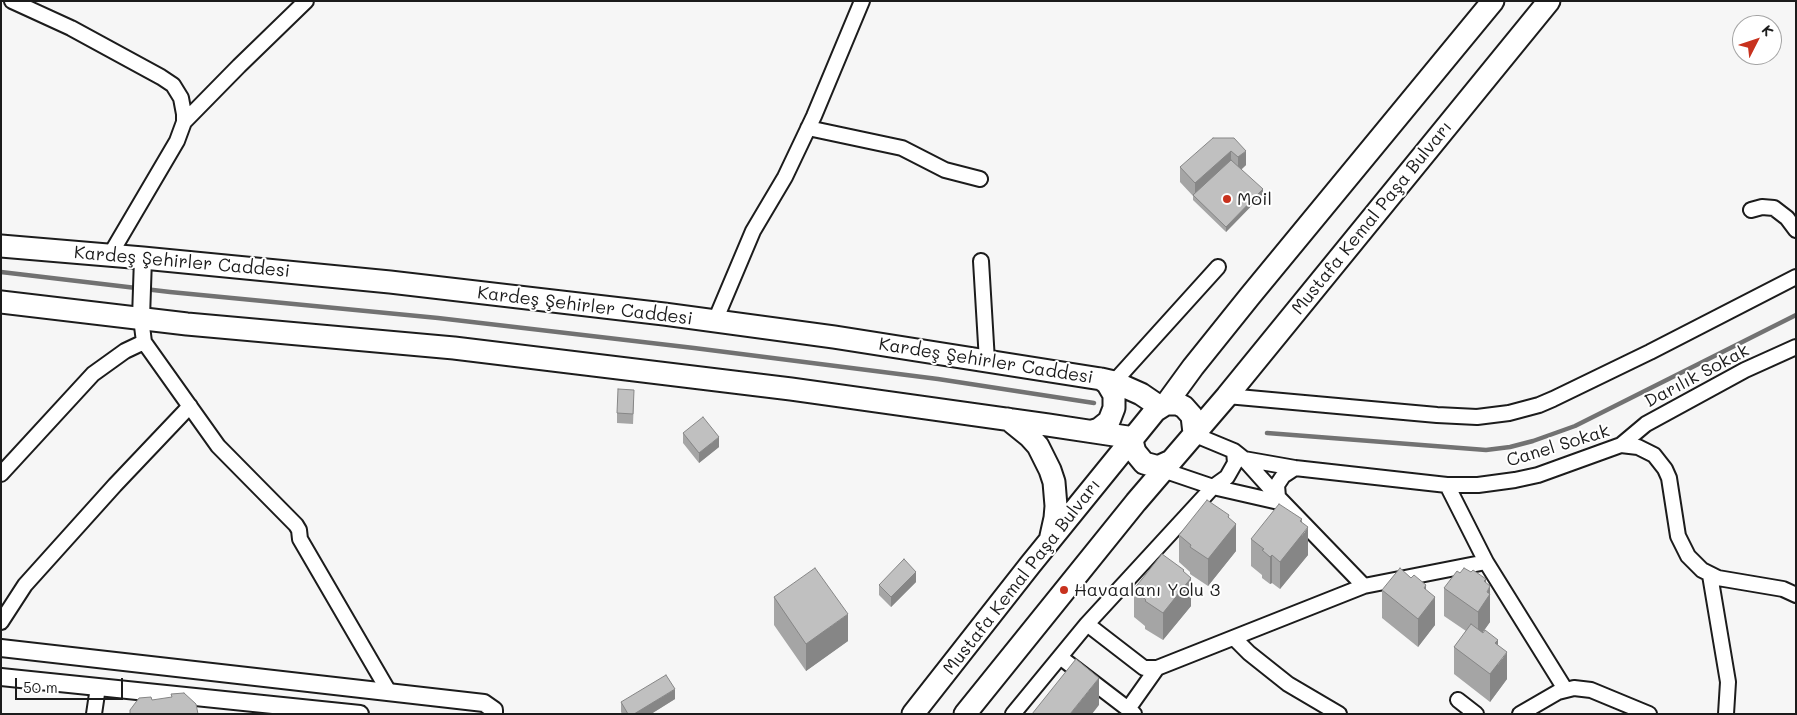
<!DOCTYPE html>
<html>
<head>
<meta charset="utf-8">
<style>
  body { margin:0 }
  #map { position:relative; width:1797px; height:715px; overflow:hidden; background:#f6f6f6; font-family:Mali,sans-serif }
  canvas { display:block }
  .frame { position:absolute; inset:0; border:2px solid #1c1c1c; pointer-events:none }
  .north { position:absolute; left:1732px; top:15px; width:50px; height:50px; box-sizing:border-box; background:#fff; border:1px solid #a4a4a4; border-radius:50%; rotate:49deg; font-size:14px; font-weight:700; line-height:20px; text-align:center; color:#1c1c1c }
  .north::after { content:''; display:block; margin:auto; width:18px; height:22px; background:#c8321e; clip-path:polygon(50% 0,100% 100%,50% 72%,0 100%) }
  .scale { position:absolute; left:15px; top:678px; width:108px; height:22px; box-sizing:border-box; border:2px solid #1c1c1c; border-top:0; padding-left:6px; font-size:15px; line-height:18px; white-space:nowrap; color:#1c1c1c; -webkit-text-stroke:4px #fff; paint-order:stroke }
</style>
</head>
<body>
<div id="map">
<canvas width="1797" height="715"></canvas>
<div class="frame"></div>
<div class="north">K</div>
<div class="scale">50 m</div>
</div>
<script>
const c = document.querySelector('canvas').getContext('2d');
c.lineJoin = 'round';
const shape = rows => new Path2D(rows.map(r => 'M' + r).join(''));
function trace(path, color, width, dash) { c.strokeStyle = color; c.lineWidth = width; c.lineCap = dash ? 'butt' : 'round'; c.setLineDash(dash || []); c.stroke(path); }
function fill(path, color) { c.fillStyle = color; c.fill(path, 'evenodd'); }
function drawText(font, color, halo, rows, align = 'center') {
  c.font = font + ' Mali,sans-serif'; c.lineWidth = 4; c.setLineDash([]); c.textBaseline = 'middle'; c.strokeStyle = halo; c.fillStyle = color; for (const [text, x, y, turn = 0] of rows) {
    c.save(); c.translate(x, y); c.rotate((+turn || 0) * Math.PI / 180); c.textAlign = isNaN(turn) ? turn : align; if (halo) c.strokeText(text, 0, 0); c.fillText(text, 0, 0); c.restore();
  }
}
const stream = shape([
  [1,272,170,292,438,318,694,348,938,379,1094,403],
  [1267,433,1486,450,1510,447,1533,441,1575,426,1796,315]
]);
const minor = shape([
  [12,1,71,28,161,77,173,85,181,98,184,114,184,122,177,141,110,255],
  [184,122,239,66,306,1],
  [808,128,902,148,945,170,980,179],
  [1751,210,1762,207,1774,208,1787,218,1796,230],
  [981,261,987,361],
  [141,318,144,342,218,446,296,525,299,530,300,539,389,692],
  [715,321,753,231,785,177,814,116,862,1],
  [1114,382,1218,267],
  [1227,396,1437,415,1477,417,1509,413,1539,405,1553,399,1650,352,1796,277],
  [1193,434,1234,451,1244,459,1295,468,1447,485,1478,485,1515,480,1538,475,1621,445,1638,447,1654,455,1665,469,1669,478,1678,536,1688,556,1702,570,1718,578,1783,589,1796,595],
  [1621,445,1646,424,1745,370,1796,347],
  [1244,459,1278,497,1364,586,1486,562],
  [1163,470,1213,487,1283,503],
  [1,474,93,374,125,351,144,342],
  [1447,485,1486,562,1565,689],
  [1278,497,1277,485,1283,476,1295,468],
  [1710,575,1728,682,1726,714],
  [1,622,25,585,115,485,190,406],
  [1087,624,1144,668,1157,668,1364,586],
  [1234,638,1249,653,1288,684,1339,714],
  [1060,657,1128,709],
  [1458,700,1476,714],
  [94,714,98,687],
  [1013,714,1087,624,1213,487,1227,477,1235,463,1234,451],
  [1134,714,1128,709,1157,668],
  [1520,714,1558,692,1574,688,1591,690,1649,714]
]);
const tertiary = shape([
  [141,318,143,258],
  [1,648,484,703,494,710,494,714],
  [1,677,360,714]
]);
const primary = shape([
  [1,246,143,258,390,282,664,314,834,337,1101,379,1114,382,1141,394,1160,407],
  [1,302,187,324,454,348,791,389,1048,425,1134,438],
  [1166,404,1193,367,1250,296,1493,1],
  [1008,419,1029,436,1038,446,1050,470,1054,482,1056,506,1055,518,1051,536],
  [1092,431,1099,429,1109,421,1114,408,1114,395,1107,383,1101,379],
  [1132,441,1135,452,1144,463,1155,466,1160,466,1171,461],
  [913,714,1030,565,1155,411,1166,404,1178,404,1184,407,1192,416,1194,433],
  [965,714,1136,502,1227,396,1549,1]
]);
const wall = shape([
  [1234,138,1246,165,1241,170,1263,194,1226,232,1193,200,1193,196,1180,182,1180,167],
  [634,400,633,424,617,423,617,413],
  [683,433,719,447,699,463,683,443],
  [1229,518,1236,551,1208,586,1190,574,1190,572,1179,562,1179,535],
  [1302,522,1308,555,1280,589,1272,583,1270,584,1262,578,1262,575,1251,566,1251,539],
  [1184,573,1191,606,1163,640,1145,629,1145,626,1134,617,1134,589],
  [1460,573,1486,583,1490,614,1490,622,1482,633,1498,645,1507,679,1490,702,1454,674,1454,647,1466,631,1444,616,1444,588],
  [916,582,891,607,879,595,879,585],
  [1382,590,1426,590,1435,625,1418,647,1382,618],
  [774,597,848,641,806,671,774,625],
  [675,699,651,714,622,714,621,712,621,702]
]);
const shadedWall = shape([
  [1231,151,1231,166,1195,197,1195,183],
  [1246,151,1246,165,1238,172,1238,157],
  [1263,189,1263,194,1226,232,1226,227],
  [719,437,719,447,699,463,699,453],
  [1229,515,1229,532,1236,524,1236,551,1208,586,1208,559],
  [1302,519,1302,536,1308,527,1308,555,1280,589,1280,562],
  [1272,555,1272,583,1270,584,1270,557],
  [1184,570,1184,586,1191,578,1191,606,1163,640,1163,613],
  [916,572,916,582,891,607,891,597],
  [1486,579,1486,601,1487,592,1490,586,1490,622,1478,639,1478,612,1484,581],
  [1426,585,1426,608,1435,597,1435,625,1418,647,1418,619,1424,588],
  [848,614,848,641,806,671,806,644],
  [1498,640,1498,665,1507,652,1507,679,1490,702,1490,674,1495,643],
  [1099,678,1099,705,1092,714,1070,714],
  [675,689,675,699,651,714,634,714]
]);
const building = shape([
  [1213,138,1234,138,1246,151,1238,157,1231,151,1195,183,1180,167,1213,138],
  [1231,160,1263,189,1226,227,1193,195,1231,160],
  [618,389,634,390,633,414,617,413,618,389],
  [703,417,719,437,699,453,683,433,703,417],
  [1207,500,1229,515,1228,517,1236,524,1208,559,1190,547,1191,545,1179,535,1207,500],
  [1279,504,1302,519,1300,521,1308,527,1280,562,1272,555,1270,557,1262,550,1264,549,1251,539,1279,504],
  [1162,554,1184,570,1183,571,1191,578,1163,613,1145,601,1146,600,1134,589,1162,554],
  [904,559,916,572,891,597,879,585,904,559],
  [815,568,848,614,806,644,774,597,815,568],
  [1400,568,1411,578,1414,575,1426,585,1424,588,1435,597,1418,619,1382,590,1400,568],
  [1464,568,1471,572,1473,570,1486,579,1484,581,1490,586,1487,592,1490,594,1478,612,1444,588,1457,571,1460,573,1464,568],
  [1471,624,1483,633,1485,630,1498,640,1495,643,1507,652,1490,674,1454,647,1471,624],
  [1076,659,1099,678,1070,714,1032,714,1076,659],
  [666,675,675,689,634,714,628,714,621,702,666,675],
  [184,693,196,704,198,714,130,714,130,710,139,698,151,697,152,700,172,697,171,694,184,693]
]);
const markers = [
  [1227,199,5,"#c8321e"],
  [1064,590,5,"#c8321e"]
];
const poiNames = [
  ["Moil",1237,199],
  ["Havaalanı Yolu 3",1074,590]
];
const streetNames = [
  ["Mustafa Kemal Paşa Bulvarı",1372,218,-51],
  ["Kardeş Şehirler Caddesi",182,262,5],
  ["Kardeş Şehirler Caddesi",585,306,7],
  ["Kardeş Şehirler Caddesi",986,361,9],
  ["Darılık Sokak",1697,376,-28],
  ["Canel Sokak",1558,446,-17],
  ["Mustafa Kemal Paşa Bulvarı",1022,577,-52]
];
trace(stream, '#727272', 4.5);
trace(minor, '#1c1c1c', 18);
trace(tertiary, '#1c1c1c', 20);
trace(primary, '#1c1c1c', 25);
trace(minor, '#fff', 14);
trace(tertiary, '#fff', 16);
trace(primary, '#fff', 21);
fill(wall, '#a5a5a5');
fill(shadedWall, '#868686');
fill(building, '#c0c0c0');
trace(building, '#868686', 1);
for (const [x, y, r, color] of markers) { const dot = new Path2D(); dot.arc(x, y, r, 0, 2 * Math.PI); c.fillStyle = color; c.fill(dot); trace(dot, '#fff', 2); }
drawText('18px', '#1c1c1c', '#fff', poiNames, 'left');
drawText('18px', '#1c1c1c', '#fff', streetNames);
</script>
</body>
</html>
